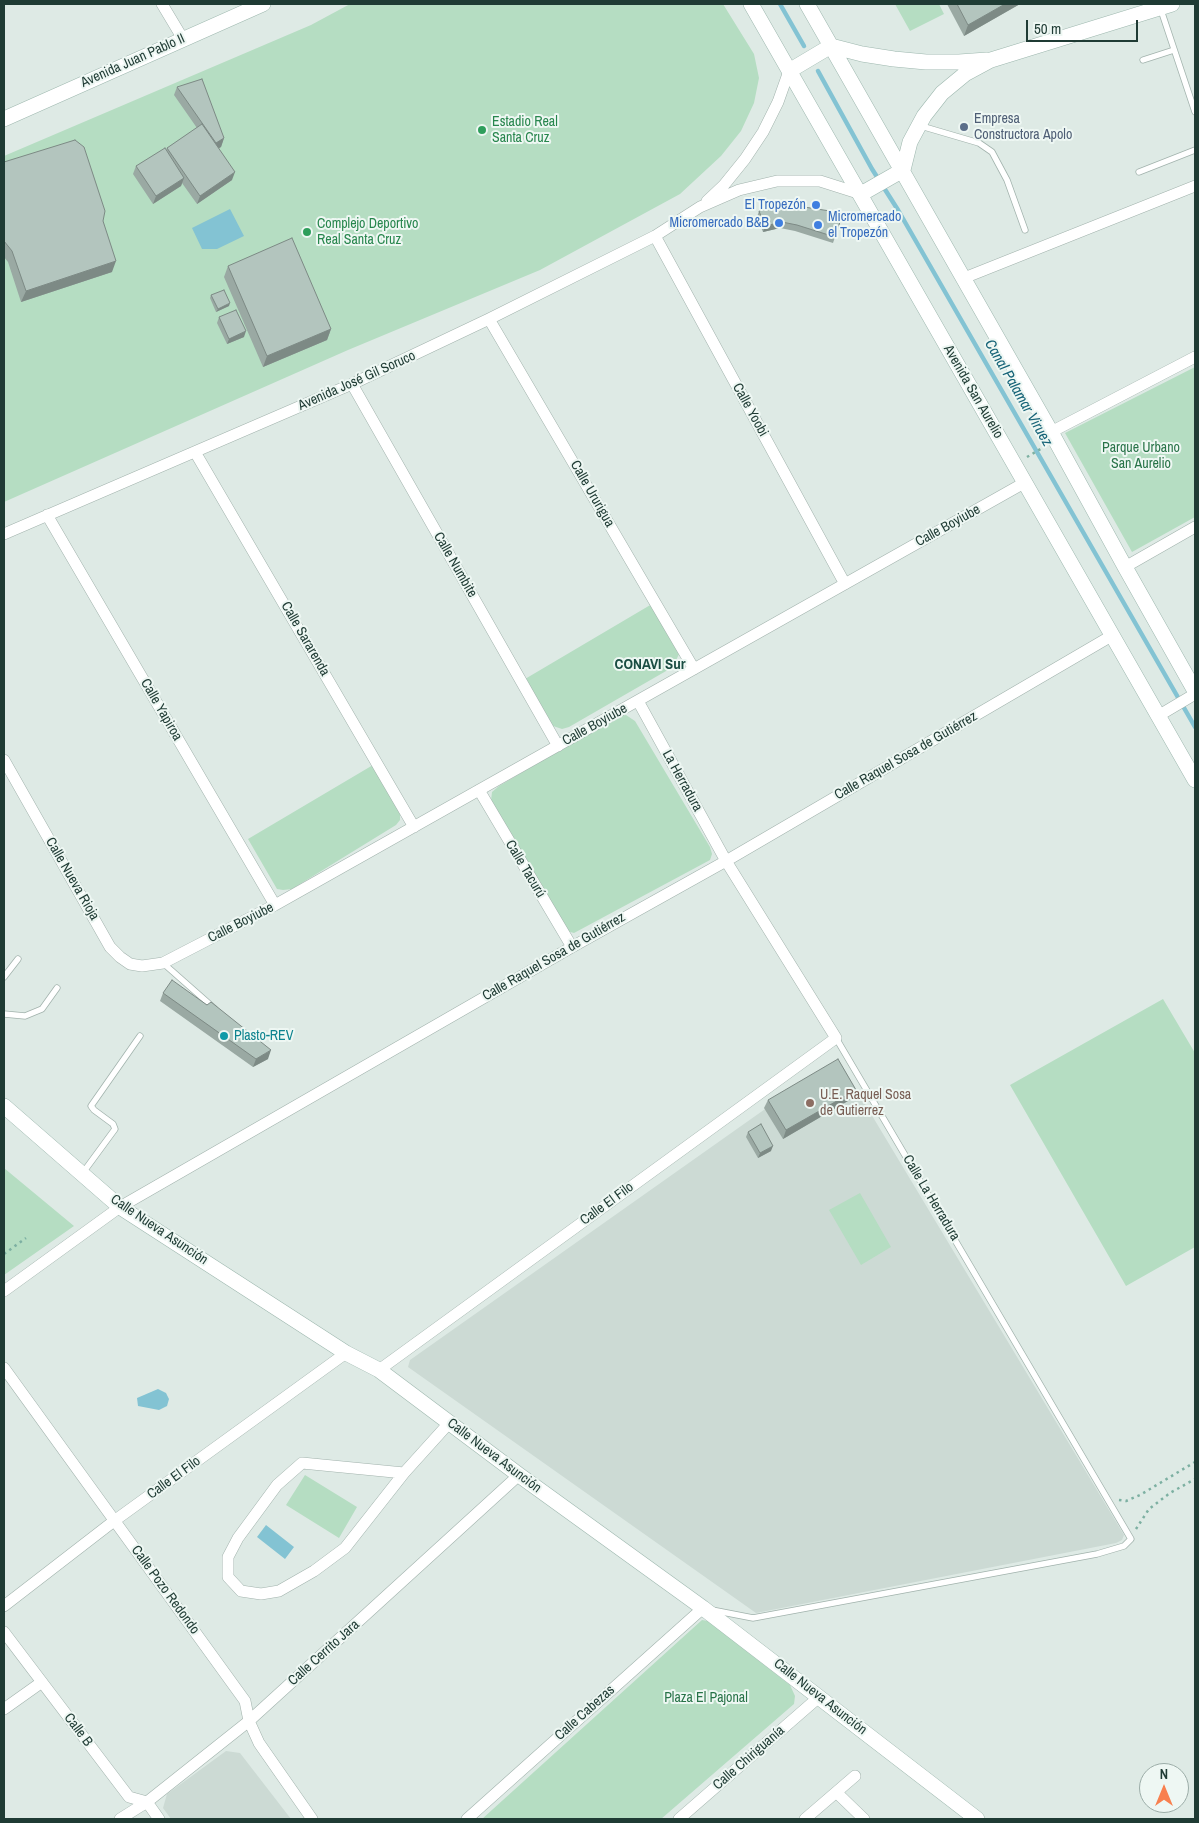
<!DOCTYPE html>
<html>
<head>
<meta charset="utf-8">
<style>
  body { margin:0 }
  #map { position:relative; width:1199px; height:1823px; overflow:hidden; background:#deeae5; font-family:"Archivo Narrow",sans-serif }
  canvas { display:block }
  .frame { position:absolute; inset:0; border:5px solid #1f3b34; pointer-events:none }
  .north { position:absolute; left:1139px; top:1763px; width:50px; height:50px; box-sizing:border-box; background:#eef7f3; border:1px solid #9baca7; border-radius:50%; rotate:0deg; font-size:14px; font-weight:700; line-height:20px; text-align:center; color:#1f3b34 }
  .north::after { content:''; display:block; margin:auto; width:18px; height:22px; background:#f8804f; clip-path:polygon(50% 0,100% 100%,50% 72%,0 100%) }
  .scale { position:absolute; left:1026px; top:20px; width:112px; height:22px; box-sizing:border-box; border:2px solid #1f3b34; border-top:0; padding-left:6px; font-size:15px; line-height:18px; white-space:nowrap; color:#1f3b34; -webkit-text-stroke:4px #eef7f3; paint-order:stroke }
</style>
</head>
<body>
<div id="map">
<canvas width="1199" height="1823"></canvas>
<div class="frame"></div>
<div class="north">N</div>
<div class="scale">50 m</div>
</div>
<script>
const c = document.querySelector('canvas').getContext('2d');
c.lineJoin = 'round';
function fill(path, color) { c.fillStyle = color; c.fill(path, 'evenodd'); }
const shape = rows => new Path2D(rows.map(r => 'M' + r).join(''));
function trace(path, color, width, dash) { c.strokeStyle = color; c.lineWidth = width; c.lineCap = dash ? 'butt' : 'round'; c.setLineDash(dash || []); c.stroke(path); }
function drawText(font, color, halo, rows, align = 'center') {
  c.font = font + ' "Archivo Narrow",sans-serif'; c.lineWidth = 4; c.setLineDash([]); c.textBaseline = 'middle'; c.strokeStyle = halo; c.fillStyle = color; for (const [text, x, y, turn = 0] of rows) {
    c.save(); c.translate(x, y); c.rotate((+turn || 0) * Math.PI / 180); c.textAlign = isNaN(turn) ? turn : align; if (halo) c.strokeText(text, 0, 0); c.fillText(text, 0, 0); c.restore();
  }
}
const built = shape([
  [837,1063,844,1069,1124,1535,1122,1540,1116,1543,756,1613,408,1367,410,1360,826,1066],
  [226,1751,240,1753,291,1819,171,1819,163,1808,167,1794]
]);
const green = shape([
  [350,4,723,4,754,54,759,78,754,103,741,131,721,156,680,194,540,270,348,350,4,502,4,156,311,25],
  [895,4,939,4,944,14,910,31],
  [1195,367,1195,517,1132,552,1065,433],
  [652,604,677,648,679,654,673,667,569,727,562,729,553,726,525,679],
  [626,715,635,721,710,847,712,854,710,860,574,933,567,931,491,801,492,792,499,786,616,717],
  [373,765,400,811,400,820,396,825,292,889,283,890,277,889,248,839],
  [1163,999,1195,1053,1195,1247,1126,1286,1010,1085],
  [4,1168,74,1226,4,1275],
  [860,1193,891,1247,861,1265,829,1210],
  [305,1475,357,1507,339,1538,286,1505],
  [702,1620,708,1621,790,1685,795,1696,794,1704,661,1819,482,1819]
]);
const water = shape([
  [230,209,244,236,217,249,202,249,192,228],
  [158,1389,166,1393,169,1399,167,1406,159,1410,138,1406,137,1398],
  [266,1525,294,1547,285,1559,257,1537]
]);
const stream = shape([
  [780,4,804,46],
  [818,71,872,169,898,210,1195,727]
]);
const path = shape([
  [1027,457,1044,447],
  [4,1254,26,1238],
  [1119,1500,1126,1501,1140,1495,1195,1462],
  [1136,1529,1149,1509,1170,1493,1195,1479]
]);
const lane = shape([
  [1161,10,1195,112],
  [1143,60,1174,50],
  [921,126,979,143,992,152,1007,180,1025,230],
  [1139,172,1195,150],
  [163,963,214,1008],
  [4,977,18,959],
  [4,1014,25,1016,42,1009,57,988],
  [82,1174,115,1129,113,1124,94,1110,91,1106,140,1036],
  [712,1610,753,1618,1097,1554,1124,1546,1131,1539,836,1038]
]);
const street = shape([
  [162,4,183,39],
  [707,201,724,185,745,159,763,132,778,102,789,71],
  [655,236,845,584],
  [964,278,1195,186],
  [489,319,694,669],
  [352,384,558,746],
  [1051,432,1195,357],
  [195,452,414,827],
  [47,515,275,905],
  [4,534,352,384,489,319,655,236,700,207,739,190,777,181,820,181,861,194],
  [1125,567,1195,527],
  [1158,716,1195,694],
  [4,760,110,947,120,957,130,964,142,966,163,963,275,905,1024,483],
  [479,790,572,947],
  [4,1291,120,1207,572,947,726,861,1113,635],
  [4,1368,245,1701,249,1721,259,1743,312,1819],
  [379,1370,836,1038,726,861,638,701],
  [404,1473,302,1463,277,1485,238,1538,228,1557,228,1577,241,1591,261,1594,279,1591,314,1571,345,1548,404,1473,450,1422],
  [4,1606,114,1521,346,1353],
  [4,1632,129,1797,147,1802,159,1819],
  [4,1709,42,1682],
  [837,1793,864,1819],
  [120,1819,147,1802,249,1721,519,1475],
  [467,1819,703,1608],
  [679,1819,819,1697],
  [805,1819,855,1776]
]);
const secondary = shape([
  [751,4,1195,780],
  [807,4,1051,432,1125,567,1195,691],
  [789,71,831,46,862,54,894,59,926,62,959,62,987,60],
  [4,119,263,4],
  [861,194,903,170,910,142,924,116,942,93,965,74,991,60,1172,4],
  [4,1106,120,1207,346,1353,379,1370,519,1475,703,1608,977,1819]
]);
const wall = shape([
  [947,4,1020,4,964,36],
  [177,87,224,138,221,147,218,148,232,180,197,204,182,183,181,186,153,204,133,174,136,166,166,150,167,148,197,128,174,95],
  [4,162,103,221,112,272,21,302,8,262,4,257],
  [759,211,843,213,833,243,795,231,780,228,763,232,757,217],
  [228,266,331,329,327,340,263,367,224,277],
  [211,295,229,306,216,312,210,298],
  [219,317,244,337,227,344,217,323],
  [163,993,207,1005,268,1059,253,1067,160,1001],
  [856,1090,853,1098,783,1139,764,1108,768,1100],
  [748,1132,771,1151,758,1158,746,1137]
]);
const shadedWall = shape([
  [1005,4,1020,4,964,36,968,25],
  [224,138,221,147,213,152,216,143],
  [235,172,232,180,197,204,200,196],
  [184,178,181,186,153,204,156,196],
  [782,222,780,228,763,232,765,226],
  [116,261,112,272,21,302,26,291],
  [230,303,229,306,216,312,218,309],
  [331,329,327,340,263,367,267,356],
  [246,331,244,337,227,344,229,339],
  [271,1050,268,1059,253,1067,256,1059],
  [856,1090,853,1098,783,1139,786,1130],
  [773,1146,771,1151,758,1158,760,1153]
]);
const building = shape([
  [957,4,1005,4,968,25,957,4],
  [202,79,224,138,216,143,177,87,202,79],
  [202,124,235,172,200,196,167,148,202,124],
  [75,140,84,147,105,211,103,221,116,261,26,291,12,251,4,241,4,162,75,140],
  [165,148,184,178,156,196,136,166,165,148],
  [774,207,804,207,843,213,835,237,797,225,782,222,765,226,759,211,774,207],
  [292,238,331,329,267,356,228,266,292,238],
  [224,290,230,303,218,309,211,295,224,290],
  [236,310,246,331,229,339,219,317,236,310],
  [172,980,207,1005,211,1002,271,1050,256,1059,163,993,172,980],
  [838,1059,856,1090,786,1130,768,1100,838,1059],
  [761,1124,773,1146,760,1153,748,1132,761,1124]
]);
const markers = [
  [964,127,5,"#5c6f8a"],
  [482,130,5,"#2e9e5b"],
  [816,205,5,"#3f7fe0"],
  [779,223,5,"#3f7fe0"],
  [818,225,5,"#3f7fe0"],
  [307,232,5,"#2e9e5b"],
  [224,1036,5,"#0f9aa8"],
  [810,1103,5,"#8d6e63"]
];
const streetNames = [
  ["Avenida Juan Pablo II",133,61,-24],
  ["Avenida José Gil Soruco",357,381,-24],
  ["Avenida San Aurelio",973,392,60],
  ["Calle Yoobi",750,410,61],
  ["Calle Ururigua",592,494,60],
  ["Calle Boyiube",948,526,-29],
  ["Calle Numbite",455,565,60],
  ["Calle Sararenda",305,639,60],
  ["Calle Yapiroa",161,710,60],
  ["Calle Boyiube",595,725,-29],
  ["Calle Raquel Sosa de Gutiérrez",906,756,-30],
  ["La Herradura",682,781,61],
  ["Calle Tacurú",525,869,59],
  ["Calle Nueva Rioja",72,879,60],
  ["Calle Boyiube",241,923,-27],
  ["Calle Raquel Sosa de Gutiérrez",554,957,-30],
  ["Calle La Herradura",931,1198,59],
  ["Calle El Filo",607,1204,-36],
  ["Calle Nueva Asunción",159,1230,34],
  ["Calle Nueva Asunción",494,1456,37],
  ["Calle El Filo",174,1478,-36],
  ["Calle Pozo Redondo",165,1590,54],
  ["Calle Cerrito Jara",324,1653,-42],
  ["Calle Nueva Asunción",820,1697,38],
  ["Calle Cabezas",585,1713,-42],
  ["Calle B",78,1730,53],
  ["Calle Chiriguanía",749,1758,-41]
];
const serviceNames = [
  ["Empresa",974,119],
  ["Constructora Apolo",974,135]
];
const leisureNames = [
  ["Estadio Real",492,122],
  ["Santa Cruz",492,138],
  ["Complejo Deportivo",317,224],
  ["Real Santa Cruz",317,240]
];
const shopNames = [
  ["El Tropezón",806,205],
  ["Micromercado",828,217,"left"],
  ["el Tropezón",828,233,"left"],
  ["Micromercado B&B",769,223]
];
const parkNames = [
  ["Parque Urbano",1141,448],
  ["San Aurelio",1141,464],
  ["Plaza El Pajonal",706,1698]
];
const cultureNames = [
  ["Plasto-REV",234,1036]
];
const educationNames = [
  ["U.E. Raquel Sosa",820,1095],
  ["de Gutierrez",820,1111]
];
const waterNames = [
  ["Canal Palamar Viruez",1018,393,60]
];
const neighbourhoodNames = [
  ["CONAVI Sur",650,665]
];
fill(built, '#ccdad4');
fill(green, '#b5ddc2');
fill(water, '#83c3d3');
trace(stream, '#83c3d3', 4.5);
trace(lane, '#a1b2ac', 7);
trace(street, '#a1b2ac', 12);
trace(secondary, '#9db7ae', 16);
trace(path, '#7db0a2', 2.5, [2.5, 4]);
trace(lane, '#fff', 5.5);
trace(street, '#fff', 11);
trace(secondary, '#fff', 15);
fill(wall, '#9aa9a3');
fill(shadedWall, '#7d8a85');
fill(building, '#b3c5be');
trace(building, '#7d8a85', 1);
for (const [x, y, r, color] of markers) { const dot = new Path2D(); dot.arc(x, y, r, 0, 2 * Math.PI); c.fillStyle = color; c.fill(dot); trace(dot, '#eef7f3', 2); }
drawText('14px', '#1f3b34', '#eef7f3', streetNames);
drawText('14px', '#4e5e75', '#eef7f3', serviceNames, 'left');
drawText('14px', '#27864d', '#eef7f3', leisureNames, 'left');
drawText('14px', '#366cbe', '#eef7f3', shopNames, 'right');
drawText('14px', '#287348', '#eef7f3', parkNames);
drawText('14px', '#0d838f', '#eef7f3', cultureNames, 'left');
drawText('14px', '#785e54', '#eef7f3', educationNames, 'left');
drawText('italic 15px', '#176478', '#eef7f3', waterNames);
drawText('bold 15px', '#1a4d43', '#eef7f3', neighbourhoodNames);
</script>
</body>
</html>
